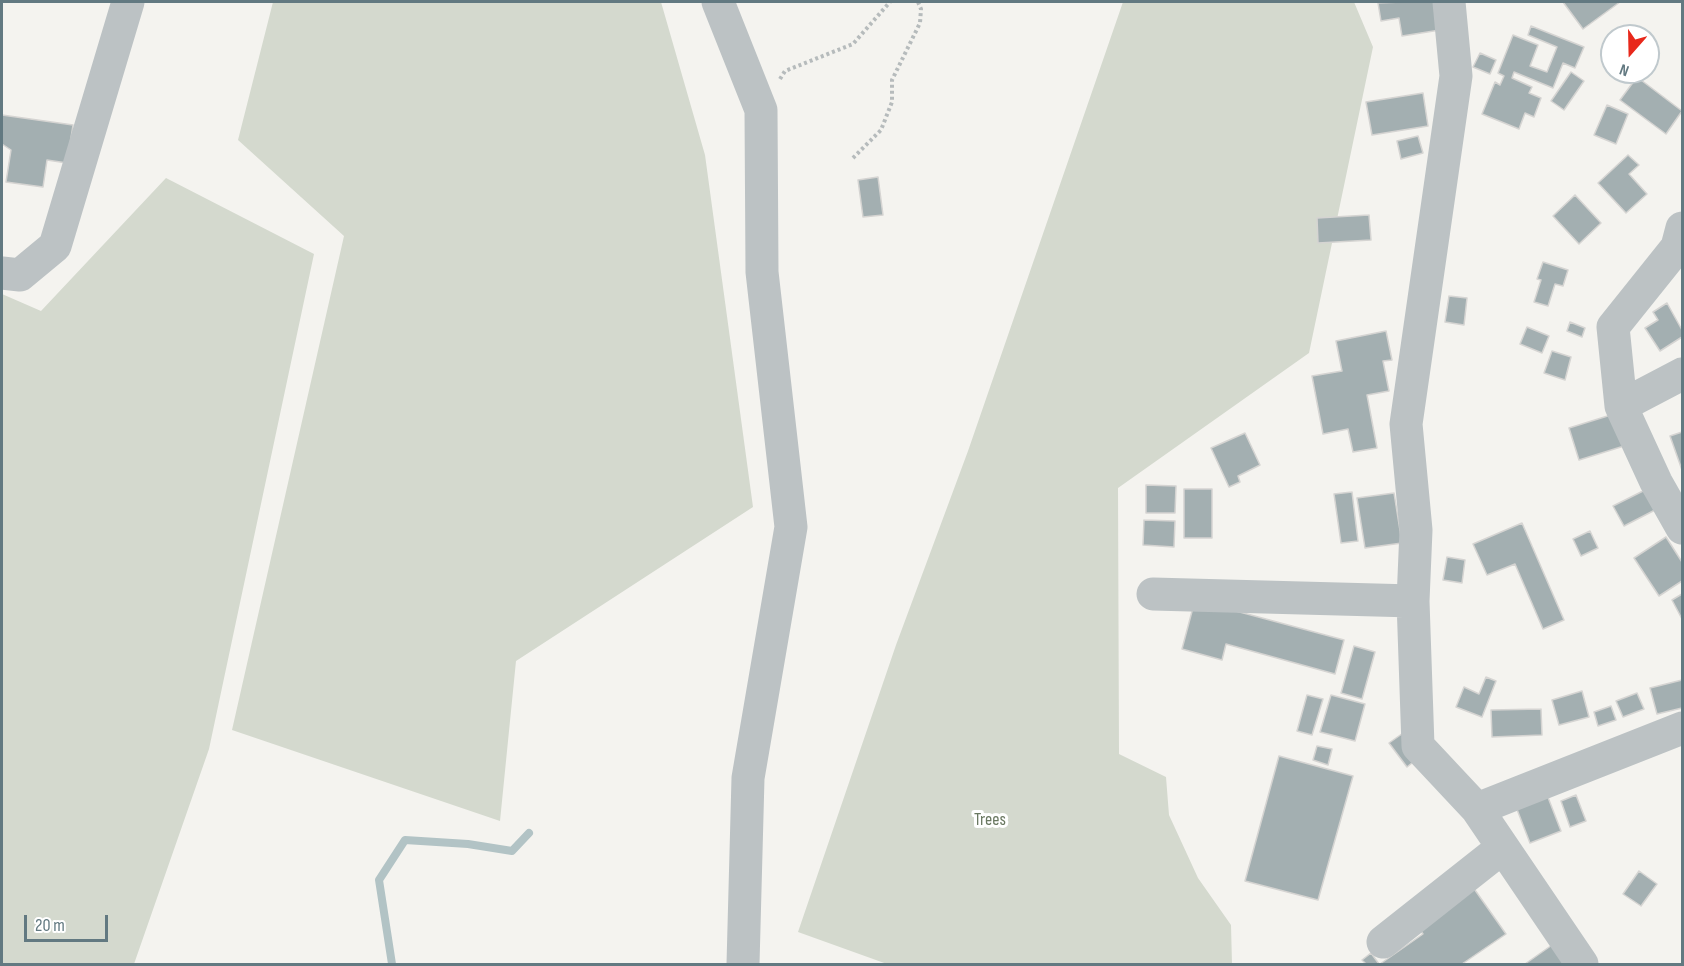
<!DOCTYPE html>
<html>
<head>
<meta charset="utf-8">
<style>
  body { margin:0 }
  #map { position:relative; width:1684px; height:966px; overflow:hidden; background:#f4f3ef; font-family:"Sofia Sans Condensed",sans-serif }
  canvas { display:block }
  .frame { position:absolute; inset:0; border:3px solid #627981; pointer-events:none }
  .north { position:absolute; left:1600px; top:24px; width:60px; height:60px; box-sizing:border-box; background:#fff; border:2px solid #c0c9cd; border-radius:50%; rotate:200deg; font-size:16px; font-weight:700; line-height:24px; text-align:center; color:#627981 }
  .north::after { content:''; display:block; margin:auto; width:21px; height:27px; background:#e8281b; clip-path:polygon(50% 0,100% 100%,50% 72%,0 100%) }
  .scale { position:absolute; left:24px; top:915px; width:84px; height:27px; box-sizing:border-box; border:3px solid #627981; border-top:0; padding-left:8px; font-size:18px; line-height:21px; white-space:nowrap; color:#627981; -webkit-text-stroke:4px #fff; paint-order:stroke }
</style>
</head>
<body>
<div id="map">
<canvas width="1684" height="966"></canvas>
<div class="frame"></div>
<div class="north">N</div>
<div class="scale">20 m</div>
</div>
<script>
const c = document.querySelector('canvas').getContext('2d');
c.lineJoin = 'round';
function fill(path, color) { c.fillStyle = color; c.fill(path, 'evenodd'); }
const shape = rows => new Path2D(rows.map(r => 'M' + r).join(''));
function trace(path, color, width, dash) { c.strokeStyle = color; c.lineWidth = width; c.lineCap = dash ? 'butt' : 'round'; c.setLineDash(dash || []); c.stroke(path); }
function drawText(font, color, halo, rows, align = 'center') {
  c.font = font + ' "Sofia Sans Condensed",sans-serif'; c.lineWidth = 6; c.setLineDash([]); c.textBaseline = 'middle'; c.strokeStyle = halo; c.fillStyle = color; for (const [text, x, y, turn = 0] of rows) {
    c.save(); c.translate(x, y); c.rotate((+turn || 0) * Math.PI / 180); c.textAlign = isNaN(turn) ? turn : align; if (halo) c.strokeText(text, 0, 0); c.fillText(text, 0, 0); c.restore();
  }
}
const green = shape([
  [273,2,661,2,705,155,753,507,516,661,500,821,232,730,344,236,238,140],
  [1123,2,1354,2,1373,47,1309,353,1118,488,1119,754,1166,777,1169,815,1198,878,1231,925,1232,964,887,964,798,932,896,645,968,451],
  [166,178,314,254,209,749,134,964,2,964,2,294,41,311]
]);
const stream = shape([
  [392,964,379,880,405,840,468,844,512,851,529,833]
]);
const building = shape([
  [1402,2,1435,2,1440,30,1402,36,1399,18,1381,21,1378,3,1402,2],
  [1563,2,1620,2,1583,29,1563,2],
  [1531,26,1584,47,1575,68,1563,63,1553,88,1514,72,1512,78,1532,87,1529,93,1541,98,1534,117,1525,113,1519,129,1482,114,1495,82,1500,85,1504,76,1498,73,1513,35,1538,45,1530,66,1547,72,1557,47,1528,35,1531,26],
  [1480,53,1496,60,1490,74,1473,67,1480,53],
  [1571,72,1584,81,1564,110,1551,101,1571,72],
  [1637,77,1682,111,1666,134,1620,100,1637,77],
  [1423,93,1428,126,1372,135,1366,102,1423,93],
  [1607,105,1628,114,1616,144,1594,135,1607,105],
  [2,115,73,125,67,163,47,160,43,187,6,182,11,150,2,144,2,115],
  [1418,136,1423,153,1401,159,1397,141,1418,136],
  [1628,155,1639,165,1629,174,1647,194,1626,213,1598,183,1628,155],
  [878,177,883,215,863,217,858,180,878,177],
  [1575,195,1601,223,1579,244,1553,216,1575,195],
  [1369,215,1371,240,1318,243,1317,218,1369,215],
  [1543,262,1568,270,1563,286,1555,284,1548,306,1534,302,1541,280,1537,279,1543,262],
  [1449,296,1467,298,1464,325,1445,322,1449,296],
  [1667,303,1682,330,1682,337,1660,351,1645,328,1658,320,1653,312,1667,303],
  [1570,322,1585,328,1582,337,1567,331,1570,322],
  [1527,327,1549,336,1542,353,1520,344,1527,327],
  [1386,331,1392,360,1383,361,1389,391,1367,395,1377,448,1353,452,1348,429,1323,434,1312,376,1342,371,1336,341,1386,331],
  [1552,351,1571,357,1565,380,1544,373,1552,351],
  [1614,414,1624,446,1579,460,1569,428,1614,414],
  [1682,432,1682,470,1670,436,1682,432],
  [1245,433,1260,465,1238,476,1240,482,1229,487,1211,448,1245,433],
  [1146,485,1176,486,1175,513,1146,513,1146,485],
  [1184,489,1212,489,1212,538,1184,538,1184,489],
  [1645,490,1655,510,1624,526,1613,506,1645,490],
  [1352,492,1358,541,1341,543,1334,494,1352,492],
  [1394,493,1402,543,1365,548,1357,498,1394,493],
  [1144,520,1175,521,1174,547,1143,545,1144,520],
  [1522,523,1564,620,1543,629,1515,564,1487,575,1473,544,1522,523],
  [1590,531,1598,548,1581,556,1573,539,1590,531],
  [1666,537,1682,562,1682,581,1659,596,1634,558,1666,537],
  [1447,557,1465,560,1462,583,1443,580,1447,557],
  [1682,594,1682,619,1672,600,1682,594],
  [1195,600,1344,640,1335,674,1226,644,1222,660,1182,649,1195,600],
  [1354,646,1375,652,1362,699,1341,693,1354,646],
  [1486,677,1496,681,1482,717,1456,707,1464,687,1479,694,1486,677],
  [1682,680,1682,708,1657,714,1650,688,1682,680],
  [1582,691,1589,717,1559,725,1552,700,1582,691],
  [1637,693,1644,709,1623,717,1616,701,1637,693],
  [1307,695,1323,699,1312,735,1297,731,1307,695],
  [1331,695,1365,704,1355,741,1320,732,1331,695],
  [1611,706,1616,720,1598,726,1594,712,1611,706],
  [1541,709,1542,735,1492,737,1491,710,1541,709],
  [1406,731,1423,754,1407,767,1389,743,1406,731],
  [1317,746,1332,749,1328,765,1313,760,1317,746],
  [1279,756,1353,776,1318,900,1245,881,1279,756],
  [1544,787,1561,831,1530,843,1513,799,1544,787],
  [1576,795,1586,821,1570,827,1561,801,1576,795],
  [1639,871,1657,884,1641,906,1623,894,1639,871],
  [1470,883,1506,934,1462,964,1380,964,1423,934,1415,922,1470,883],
  [1562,938,1581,964,1525,964,1562,938],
  [1371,953,1379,964,1366,964,1362,960,1371,953]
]);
const path = shape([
  [780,79,785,71,853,44,890,2],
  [853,158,881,130,892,102,892,80,920,23,921,9,918,2]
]);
const minor = shape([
  [718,2,761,110,762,272,791,527,748,778,743,964],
  [1449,2,1456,76,1406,424,1416,530,1413,601,1418,746,1477,809,1582,964],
  [1682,228,1677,247,1613,327,1621,406,1656,482,1682,528],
  [2,273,20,275,55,246,128,2],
  [1621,406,1682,374],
  [1153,594,1413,601],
  [1477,809,1682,728],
  [1383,942,1502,848]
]);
const parkNames = [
  ["Trees",990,820]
];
fill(green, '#d4d9ce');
trace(stream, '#b2c3c5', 8);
fill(building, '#a3afb1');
trace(building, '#d5d4d2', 1.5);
trace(path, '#b6bbbc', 4, [3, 3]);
trace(minor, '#bcc2c4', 33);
drawText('18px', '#6a7861', '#fff', parkNames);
</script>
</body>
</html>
